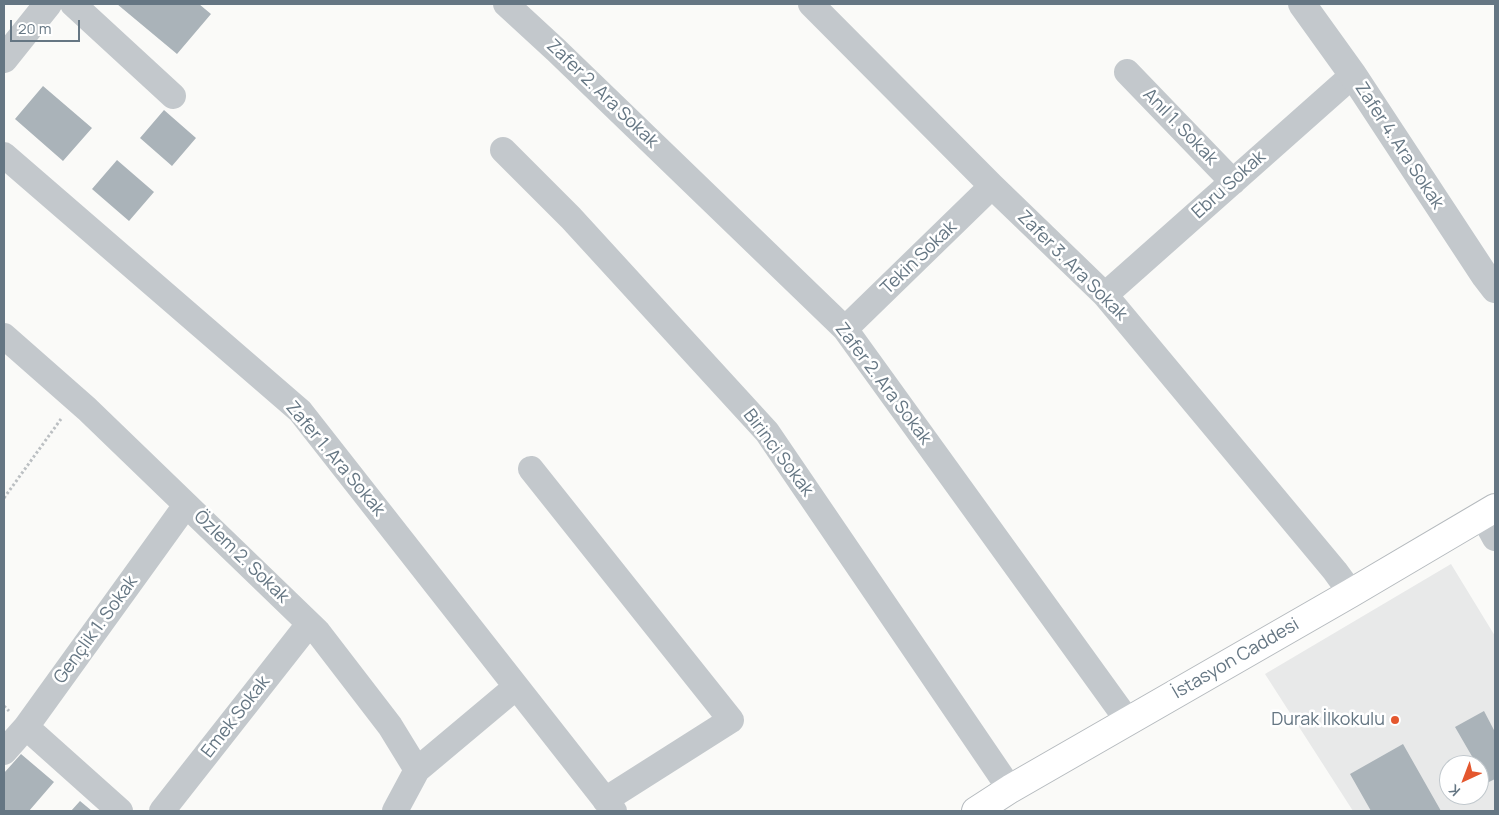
<!DOCTYPE html>
<html>
<head>
<meta charset="utf-8">
<style>
  body { margin:0 }
  #map { position:relative; width:1499px; height:815px; overflow:hidden; background:#fafaf8; font-family:Manrope,sans-serif }
  canvas { display:block }
  .frame { position:absolute; inset:0; border:5px solid #657683; pointer-events:none }
  .north { position:absolute; left:1439px; top:755px; width:50px; height:50px; box-sizing:border-box; background:#fff; border:1px solid #c1c8cd; border-radius:50%; rotate:223deg; font-size:14px; font-weight:700; line-height:20px; text-align:center; color:#657683 }
  .north::after { content:''; display:block; margin:auto; width:18px; height:22px; background:#e4572e; clip-path:polygon(50% 0,100% 100%,50% 72%,0 100%) }
  .scale { position:absolute; left:10px; top:20px; width:70px; height:22px; box-sizing:border-box; border:2px solid #657683; border-top:0; padding-left:6px; font-size:15px; line-height:18px; white-space:nowrap; color:#657683; -webkit-text-stroke:4px #fff; paint-order:stroke }
</style>
</head>
<body>
<div id="map">
<canvas width="1499" height="815"></canvas>
<div class="frame"></div>
<div class="north">K</div>
<div class="scale">20 m</div>
</div>
<script>
const c = document.querySelector('canvas').getContext('2d');
c.lineJoin = 'round';
function fill(path, color) { c.fillStyle = color; c.fill(path, 'evenodd'); }
const shape = rows => new Path2D(rows.map(r => 'M' + r).join(''));
function trace(path, color, width, dash) { c.strokeStyle = color; c.lineWidth = width; c.lineCap = dash ? 'butt' : 'round'; c.setLineDash(dash || []); c.stroke(path); }
function drawText(font, color, halo, rows, align = 'center') {
  c.font = font + ' Manrope,sans-serif'; c.lineWidth = 5; c.setLineDash([]); c.textBaseline = 'middle'; c.strokeStyle = halo; c.fillStyle = color; for (const [text, x, y, turn = 0] of rows) {
    c.save(); c.translate(x, y); c.rotate((+turn || 0) * Math.PI / 180); c.textAlign = isNaN(turn) ? turn : align; if (halo) c.strokeText(text, 0, 0); c.fillText(text, 0, 0); c.restore();
  }
}
const built = shape([
  [1451,564,1495,636,1495,811,1353,811,1265,674],
  [1449,765,1479,765,1479,795,1449,795]
]);
const building = shape([
  [117,4,199,4,211,14,177,54],
  [43,86,92,128,63,161,15,119],
  [164,110,196,138,172,166,140,138],
  [117,160,154,192,129,221,92,189],
  [1484,711,1495,732,1495,779,1487,783,1479,769,1479,765,1477,765,1455,727],
  [1403,744,1441,811,1371,811,1350,774],
  [21,754,54,782,29,811,4,811,4,773],
  [80,801,92,811,71,811]
]);
const path = shape([
  [4,498,61,419],
  [4,706,9,711]
]);
const minor = shape([
  [73,4,173,96],
  [506,4,556,50,845,329,1128,721],
  [811,4,992,186,1105,295,1335,571,1351,593],
  [1127,72,1233,182],
  [503,150,571,218,767,432,1010,789],
  [4,155,300,411,614,811],
  [1105,295,1353,75],
  [845,329,992,186],
  [4,336,87,409,317,631,390,726,417,770,395,811],
  [531,469,731,720,605,800],
  [1483,516,1495,538],
  [26,727,120,811],
  [4,752,26,727,186,505],
  [417,770,516,687],
  [162,811,309,624]
]);
const tertiary = shape([
  [1302,4,1353,75,1485,276,1495,289],
  [4,59,48,4]
]);
const primary = shape([
  [976,811,1010,789,1351,593,1495,508]
]);
const markers = [
  [1395,720,5,"#e4572e"]
];
const streetNames = [
  ["Zafer 2. Ara Sokak",602,94,44],
  ["Anıl 1. Sokak",1180,127,46],
  ["Zafer 4. Ara Sokak",1399,146,57],
  ["Ebru Sokak",1229,185,-42],
  ["Tekin Sokak",919,258,-44],
  ["Zafer 3. Ara Sokak",1072,266,45],
  ["Zafer 2. Ara Sokak",883,384,53],
  ["Birinci Sokak",778,453,53],
  ["Zafer 1. Ara Sokak",335,459,50],
  ["Özlem 2. Sokak",241,557,44],
  ["Gençlik 1. Sokak",96,630,-54],
  ["İstasyon Caddesi",1236,659,-30],
  ["Emek Sokak",236,717,-52]
];
const poiNames = [
  ["Durak İlkokulu",1385,720]
];
fill(built, '#e8e9e9');
fill(building, '#aab3b9');
trace(primary, '#b5babe', 30);
trace(path, '#bbbfc2', 3, [2.5, 2.5]);
trace(minor, '#c3c8cc', 26);
trace(tertiary, '#c3c8cc', 28);
trace(primary, '#fff', 28);
for (const [x, y, r, color] of markers) { const dot = new Path2D(); dot.arc(x, y, r, 0, 2 * Math.PI); c.fillStyle = color; c.fill(dot); trace(dot, '#fff', 2); }
drawText('18px', '#657683', '#fff', streetNames);
drawText('18px', '#657683', '#fff', poiNames, 'right');
</script>
</body>
</html>
